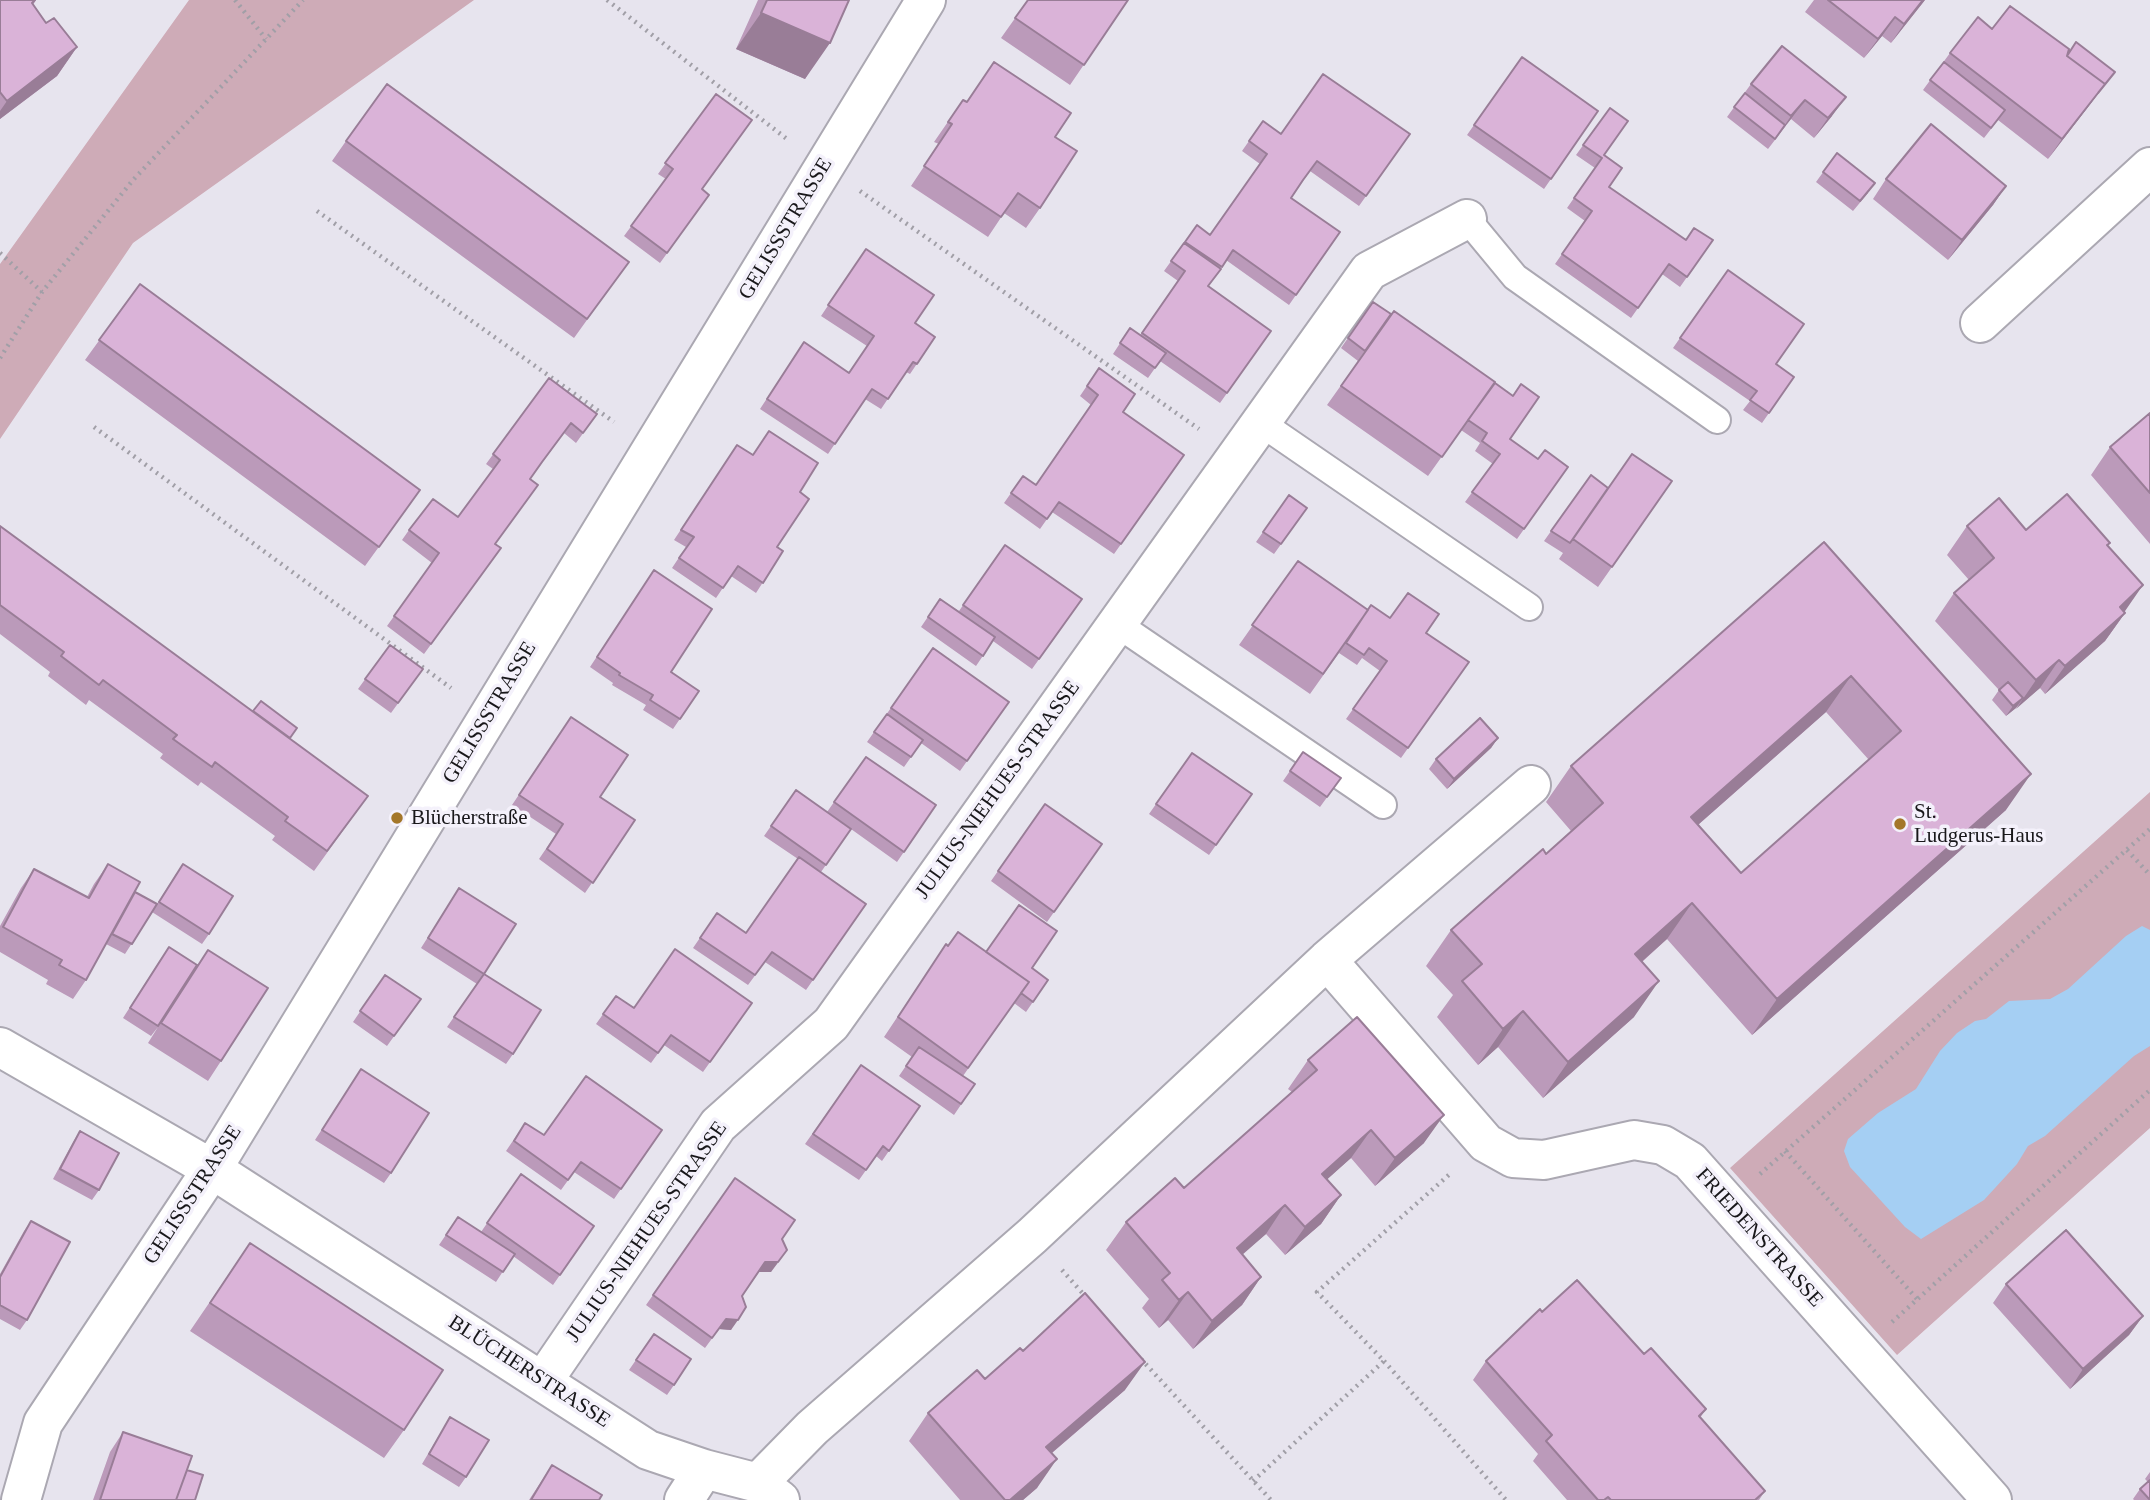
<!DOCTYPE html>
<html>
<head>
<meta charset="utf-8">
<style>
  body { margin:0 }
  canvas { display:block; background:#e7e4ee }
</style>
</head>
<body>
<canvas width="2150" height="1500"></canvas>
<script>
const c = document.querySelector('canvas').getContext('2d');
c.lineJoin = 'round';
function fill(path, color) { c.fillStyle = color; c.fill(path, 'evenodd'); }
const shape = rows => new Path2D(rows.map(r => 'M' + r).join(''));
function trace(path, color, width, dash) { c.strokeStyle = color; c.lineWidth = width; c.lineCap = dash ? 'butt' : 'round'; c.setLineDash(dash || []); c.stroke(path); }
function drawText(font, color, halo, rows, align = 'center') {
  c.font = font + ' "Times New Roman",serif'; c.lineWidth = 7; c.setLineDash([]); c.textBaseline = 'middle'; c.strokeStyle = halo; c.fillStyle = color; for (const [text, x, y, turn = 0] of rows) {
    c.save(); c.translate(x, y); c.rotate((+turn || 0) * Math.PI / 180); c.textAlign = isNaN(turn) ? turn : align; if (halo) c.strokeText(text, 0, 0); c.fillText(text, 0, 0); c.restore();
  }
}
const green = shape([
  [189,0,474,0,133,243,0,439,0,264],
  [2150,792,2150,1128,1897,1355,1730,1168]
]);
const water = shape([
  [2142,926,2150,930,2150,1046,2134,1056,2045,1136,2028,1146,2017,1164,1984,1200,1921,1239,1905,1227,1850,1167,1844,1151,1848,1139,1878,1113,1916,1089,1940,1051,1957,1033,1975,1021,1986,1019,2009,1001,2050,999,2068,989,2126,936]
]);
const path = shape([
  [235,0,266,39],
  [607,0,787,139],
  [860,191,1199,429],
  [317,211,614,422],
  [0,253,42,292],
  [0,358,42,292,133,180,303,0],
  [94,427,451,688],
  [2127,850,2150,875],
  [1785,1151,1917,1299],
  [1760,1174,2150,829],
  [1062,1270,1086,1297],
  [1892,1322,2150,1090],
  [1141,1359,1271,1500],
  [1384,1361,1506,1500],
  [1253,1481,1384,1361,1317,1292,1451,1173]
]);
const lane = shape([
  [1467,219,1515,277,1717,420],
  [1261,423,1529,607],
  [1117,624,1383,805]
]);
const street = shape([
  [1980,323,2150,167],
  [1327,960,1486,1143,1513,1158,1544,1160,1634,1140,1663,1145,1690,1161,1992,1500],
  [0,1047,212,1169,648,1450,704,1469,758,1483,780,1500],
  [543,1381,718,1125,831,1024,1369,271,1467,219],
  [758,1483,812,1428,1032,1236,1327,960,1531,785],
  [21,1500,43,1423,212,1169,926,0],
  [684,1500,704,1469]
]);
const wall = shape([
  [0,0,36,0,33,5,46,23,77,47,57,76,0,119],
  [758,0,849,0,805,79,736,49],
  [1028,0,1128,0,1070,85,1001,38],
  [1814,0,1925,0,1891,43,1882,36,1864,58,1805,12],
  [1992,29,2068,54,2115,72,2048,159,1998,120,1984,138,1923,90,1950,53],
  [1782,46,1832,116,1814,138,1791,119,1768,149,1727,117,1751,84],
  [994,62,1055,137,1040,208,1026,228,1004,213,988,237,911,186,939,144,934,142,963,100,967,102],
  [716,94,702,190,709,195,660,263,624,236,666,179,658,174],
  [1610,108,1604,155,1609,187,1686,240,1713,240,1680,287,1662,274,1631,318,1555,264,1585,221,1567,208,1595,168,1576,155],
  [1598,111,1544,189,1467,135,1474,125],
  [1263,121,1281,134,1410,134,1359,206,1310,171,1291,198,1340,232,1289,305,1226,260,1213,279,1208,286,1271,331,1220,403,1160,361,1148,378,1113,354,1130,328,1140,335,1178,281,1164,271,1197,225,1210,235,1260,164,1242,151],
  [346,141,615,281,574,338,332,161],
  [1837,153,1868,193,1853,211,1816,182],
  [1886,179,2006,186,1993,205,1948,260,1873,199],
  [866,249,915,323,935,337,910,374,906,372,881,409,865,399,828,454,760,409,804,342,849,373,867,346,821,316],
  [140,284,420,490,365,566,85,360],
  [1373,302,1391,314,1358,361,1341,348],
  [1394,311,1495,382,1428,476,1327,405],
  [1680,338,1776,364,1794,377,1762,423,1743,410,1750,401,1673,348],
  [1099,368,1123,412,1184,455,1114,554,1052,512,1040,529,1004,503,1023,476,1036,485,1091,405,1080,396],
  [549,378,597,414,576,443,564,433,530,479,495,544,501,548,424,654,387,626,432,563,402,540,409,530,458,517,493,469,486,464],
  [1495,383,1510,439,1538,459,1568,467,1517,539,1465,502,1493,464,1475,451,1480,443,1461,430],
  [2150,413,2150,544,2091,475,2110,447],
  [737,445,800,492,777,547,783,551,756,593,731,576,716,598,672,568,686,547,674,540],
  [1591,475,1608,488,1672,481,1598,587,1559,559,1563,553,1544,541],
  [1289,495,1307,508,1274,554,1256,542],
  [0,526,368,796,314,871,272,840,275,836,201,782,198,786,160,758,163,754,89,700,86,705,48,676,50,672,0,634],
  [1967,526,2026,530,2110,543,2108,546,2125,613,2105,641,2045,694,2040,688,2006,716,1992,700,1999,690,1935,621,1954,593,1969,580,1947,555],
  [1824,542,2006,810,1752,1035,1667,939,1642,962,1634,1017,1543,1098,1498,1047,1478,1065,1437,1017,1453,995,1426,966,1451,930,1546,854,1571,831,1546,802,1571,766],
  [1826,712,1869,760,1741,873,1698,825],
  [1005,545,1082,599,1032,669,993,641,976,666,921,627,940,599,959,611],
  [1298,561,1368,610,1426,633,1469,662,1401,758,1346,719,1380,671,1362,658,1357,665,1339,653,1310,694,1239,645],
  [654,570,671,672,699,691,673,729,643,710,646,705,612,685,613,683,590,667],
  [390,645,423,669,391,713,358,689],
  [933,648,1009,702,960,771,921,743,904,767,867,742],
  [571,717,600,797,635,820,585,893,539,859,556,834,512,805],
  [1498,738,1491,748,1447,789,1429,769,1436,759],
  [1303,752,1341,778,1320,807,1283,781],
  [1192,753,1252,794,1209,855,1149,814],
  [866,757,936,805,897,862,851,829,821,872,866,904,806,990,765,962,748,985,693,948,717,913,746,933,798,859,764,836,796,790,827,812],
  [1045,804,1102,844,1047,922,991,881],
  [108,864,135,892,157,904,176,874,209,934,202,944,152,912,125,954,106,944,86,980,73,999,46,984,48,980,0,952,0,926,21,888,34,869,87,897,94,884],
  [459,888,484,974,513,1054,506,1064,447,1027,477,984,421,948],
  [946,944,948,946,986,952,1032,968,1048,980,1026,1012,1014,1003,963,1076,975,1084,954,1115,899,1076,912,1057,884,1037],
  [208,950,221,1061,208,1081,148,1043,158,1027,151,1036,123,1018,162,957,195,969],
  [385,975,421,999,387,1046,353,1022],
  [616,996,634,1008,752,1003,703,1072,664,1045,651,1063,596,1024],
  [1308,1060,1424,1143,1375,1186,1351,1158,1327,1179,1341,1195,1321,1224,1285,1255,1266,1234,1242,1254,1261,1277,1242,1305,1193,1349,1168,1320,1159,1328,1142,1308,1149,1299,1106,1250,1126,1222,1184,1188,1292,1092,1288,1089],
  [861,1065,920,1106,882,1161,876,1156,859,1180,805,1144],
  [361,1069,391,1173,384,1183,315,1140],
  [525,1123,544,1135,662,1130,614,1199,574,1172,561,1190,506,1151],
  [80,1131,99,1190,92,1200,53,1179,73,1142],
  [521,1174,594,1226,553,1285,513,1256,496,1282,439,1245,458,1217,481,1232],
  [735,1178,782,1239,771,1272,759,1272,742,1296,731,1330,719,1329,705,1348,646,1305],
  [31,1221,27,1320,20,1330,0,1319,0,1274,24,1231],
  [250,1243,404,1430,384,1458,190,1331],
  [2006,1284,2143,1316,2129,1335,2070,1389,1993,1303],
  [1542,1312,1644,1354,1706,1409,1700,1418,1765,1491,1759,1500,1567,1500,1533,1461,1538,1454,1473,1380,1486,1361],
  [654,1334,674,1385,667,1395,629,1370],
  [1023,1351,1125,1390,1052,1453,1037,1488,1023,1500,960,1500,909,1441,928,1413,985,1379],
  [450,1417,466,1477,459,1487,422,1464],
  [123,1432,187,1470,195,1500,93,1500,110,1452],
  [552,1465,599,1500,529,1500],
  [2150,1472,2150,1500,2134,1500,2133,1499,2140,1489,2148,1482,2145,1479]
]);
const shadedWall = shape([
  [1923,0,1925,0,1891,43,1904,24],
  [761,13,830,43,805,79,736,49],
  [1895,17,1882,36,1864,58,1878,39],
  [77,47,57,76,0,119,0,111,7,101],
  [2105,84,2091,103,2048,159,2062,139],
  [1846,97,1832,116,1814,138,1828,118],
  [1805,100,1791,119,1778,135,1791,116],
  [2006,186,1993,205,1948,260,1962,240],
  [2143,585,2123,614,2120,607],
  [2125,613,2105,641,2045,694,2065,666],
  [2059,660,2040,688,2016,709,2036,680],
  [1851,676,1826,712,1666,853,1691,817],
  [2023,698,2016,708,2006,716,2013,706],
  [1498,738,1491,748,1447,789,1454,779],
  [2031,774,2006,810,1752,1035,1777,999],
  [1692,903,1667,939,1610,990,1635,954],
  [1659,981,1634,1017,1543,1098,1568,1062],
  [1523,1011,1498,1047,1478,1065,1503,1029],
  [1444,1115,1424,1143,1375,1186,1395,1158],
  [1371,1130,1351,1158,1302,1202,1322,1174],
  [1341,1195,1321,1224,1285,1255,1305,1227],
  [1285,1205,1266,1234,1217,1277,1237,1248],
  [780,1260,771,1272,758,1272,765,1262],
  [1261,1277,1242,1305,1193,1349,1212,1321],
  [1188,1292,1168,1320,1159,1328,1179,1300],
  [2143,1316,2129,1335,2070,1389,2083,1369],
  [726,1319,738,1320,731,1330,719,1329],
  [1145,1362,1125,1390,1026,1475,1046,1447],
  [1057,1459,1037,1488,1023,1500,1010,1500]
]);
const building = shape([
  [0,0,35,0,32,3,46,23,54,18,77,47,7,101,0,92,0,0],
  [767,0,849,0,830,43,761,13,767,0],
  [1028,0,1128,0,1084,65,1015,18,1028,0],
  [1828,0,1923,0,1904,24,1895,17,1878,39,1828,0],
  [2010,6,2069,49,2067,56,2105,84,2062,139,1950,53,1978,17,1992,29,2010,6],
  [2076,42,2115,72,2098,93,2105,84,2067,56,2076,42],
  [1782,46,1846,97,1828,118,1805,100,1791,116,1751,84,1782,46],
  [1522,57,1598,111,1551,179,1474,125,1522,57],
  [994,62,1071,113,1055,137,1077,151,1040,208,1018,193,1001,217,924,166,952,124,948,122,963,100,967,102,994,62],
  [1944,62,2005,110,1991,128,1930,80,1944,62],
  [1323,74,1410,134,1366,196,1317,161,1303,180,1291,198,1340,232,1296,295,1233,250,1222,267,1185,242,1197,225,1210,235,1267,154,1249,141,1263,121,1281,134,1323,74],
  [387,84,629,262,587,319,346,141,387,84],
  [1745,93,1785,125,1775,139,1734,107,1745,93],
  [716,94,752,120,702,189,709,195,667,253,631,226,673,169,665,163,716,94],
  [1610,108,1628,121,1604,155,1622,168,1609,187,1686,240,1694,228,1713,240,1687,277,1669,264,1638,308,1562,254,1592,211,1574,198,1602,158,1583,145,1610,108],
  [1931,124,2006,186,1962,240,1886,179,1931,124],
  [1837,153,1875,183,1860,201,1823,172,1837,153],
  [1184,243,1221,269,1208,286,1271,331,1227,393,1142,333,1185,271,1171,261,1184,243],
  [866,249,934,295,915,323,935,337,917,364,913,362,888,399,872,389,835,444,767,399,804,342,849,373,874,336,828,305,866,249],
  [1728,270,1804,324,1776,364,1794,377,1769,413,1750,400,1757,391,1680,338,1728,270],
  [140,284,420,490,379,547,99,340,140,284],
  [1373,302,1391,314,1365,351,1348,338,1373,302],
  [1394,311,1495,382,1442,457,1341,386,1394,311],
  [1130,328,1166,353,1155,368,1120,343,1130,328],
  [1099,368,1135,394,1123,412,1184,455,1121,544,1059,502,1047,519,1011,493,1023,476,1036,485,1098,395,1087,386,1099,368],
  [549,378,597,414,583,433,571,423,542,462,530,479,538,485,495,544,501,548,431,644,394,616,439,553,409,530,433,499,458,517,500,460,493,454,549,378],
  [1495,383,1513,396,1521,384,1539,397,1510,439,1538,459,1545,450,1568,467,1524,529,1472,492,1500,454,1482,441,1487,433,1468,420,1495,383],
  [2150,413,2150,493,2110,447,2150,413],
  [769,431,818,463,800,492,809,499,777,547,783,551,763,583,738,566,723,588,679,558,694,537,681,530,737,445,753,455,769,431],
  [1632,454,1672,481,1612,567,1573,539,1632,454],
  [1591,475,1608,488,1570,543,1551,531,1591,475],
  [2067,494,2110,543,2107,545,2143,585,2120,607,2125,613,2065,666,2059,660,2036,680,1954,593,1994,558,1967,526,1999,498,2026,530,2067,494],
  [1289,495,1307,508,1281,544,1263,532,1289,495],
  [0,526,368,796,327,851,285,821,288,817,215,762,212,767,173,739,177,735,103,680,99,685,61,656,64,652,0,605,0,526],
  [1824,542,2031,774,1777,999,1692,903,1635,954,1659,981,1568,1062,1523,1011,1503,1029,1462,981,1482,964,1451,930,1543,849,1546,854,1603,803,1571,766,1824,542],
  [1851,676,1901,731,1741,873,1691,817,1851,676],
  [1005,545,1082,599,1039,659,963,605,1005,545],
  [1298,561,1368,610,1323,674,1252,625,1298,561],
  [654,570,712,609,671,672,699,691,680,719,650,700,653,695,619,675,620,673,597,657,654,570],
  [1408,593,1439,614,1426,633,1469,662,1408,748,1353,709,1387,661,1369,648,1364,655,1346,643,1371,605,1390,618,1408,593],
  [940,599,995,637,983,656,928,617,940,599],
  [390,645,423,669,398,703,365,679,390,645],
  [933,648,1009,702,967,761,891,708,933,648],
  [2008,682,2023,698,2013,706,1999,690,2008,682],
  [261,701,297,728,290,738,253,711,261,701],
  [887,714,923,740,911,757,874,732,887,714],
  [571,717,628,755,600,797,635,820,593,883,547,849,563,824,519,795,571,717],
  [1480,718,1498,738,1454,779,1436,759,1480,718],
  [1303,752,1341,778,1327,797,1290,771,1303,752],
  [1192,753,1252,794,1216,845,1156,804,1192,753],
  [866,757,936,805,904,852,834,802,866,757],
  [796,790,851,829,826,865,771,826,796,790],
  [1045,804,1102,844,1054,912,998,871,1045,804],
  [799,857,866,904,813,980,772,952,755,975,700,938,717,913,746,933,799,857],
  [108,864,140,882,86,980,59,965,62,960,3,927,34,869,89,898,108,864],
  [183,864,233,896,209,934,159,902,183,864],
  [459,888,516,924,484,974,428,938,459,888],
  [135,892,157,904,132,944,112,934,135,892],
  [1019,905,1057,931,1032,968,1048,980,1033,1002,1021,993,1029,982,986,952,1019,905],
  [958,932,1029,982,968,1068,898,1017,946,944,948,946,958,932],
  [169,947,197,965,158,1026,130,1008,169,947],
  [675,949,752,1003,710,1062,671,1035,658,1053,603,1014,616,996,634,1008,675,949],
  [208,950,268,988,221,1061,161,1023,208,950],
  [484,974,541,1010,513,1054,454,1017,484,974],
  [385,975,421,999,394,1036,360,1011,385,975],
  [1357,1017,1444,1115,1395,1158,1371,1130,1322,1174,1341,1195,1305,1227,1285,1205,1237,1248,1261,1277,1212,1321,1188,1292,1179,1300,1162,1280,1170,1273,1126,1222,1175,1178,1184,1188,1317,1070,1308,1060,1357,1017],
  [919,1047,975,1084,961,1104,906,1066,919,1047],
  [861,1065,920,1106,889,1151,883,1146,866,1170,813,1134,861,1065],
  [361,1069,429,1113,391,1173,322,1130,361,1069],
  [586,1076,662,1130,621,1189,581,1162,568,1180,514,1141,525,1123,544,1135,586,1076],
  [80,1131,119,1153,99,1190,60,1169,80,1131],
  [521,1174,594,1226,560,1275,487,1223,521,1174],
  [735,1178,795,1220,782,1239,787,1250,778,1262,765,1262,742,1296,746,1307,738,1320,726,1319,712,1338,653,1295,735,1178],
  [458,1217,515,1254,503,1272,446,1235,458,1217],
  [31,1221,70,1242,27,1320,0,1305,0,1277,31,1221],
  [2066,1230,2143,1316,2083,1369,2006,1284,2066,1230],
  [250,1243,443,1370,404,1430,210,1303,250,1243],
  [1577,1280,1644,1354,1651,1348,1706,1409,1699,1416,1765,1491,1755,1500,1611,1500,1608,1497,1604,1500,1598,1500,1546,1441,1552,1435,1486,1361,1540,1309,1542,1312,1577,1280],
  [1085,1293,1145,1362,1046,1447,1057,1459,1010,1500,1005,1500,928,1413,977,1370,985,1379,1020,1348,1023,1351,1085,1293],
  [654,1334,691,1359,674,1385,636,1360,654,1334],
  [450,1417,489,1440,466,1477,429,1454,450,1417],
  [123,1432,192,1456,176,1500,100,1500,123,1432],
  [552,1465,602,1495,599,1500,531,1500,552,1465],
  [187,1470,203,1475,195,1500,176,1500,187,1470],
  [2150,1480,2150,1500,2140,1489,2150,1480]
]);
const markers = [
  [397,818,7,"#a47729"],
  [1900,824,7,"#a47729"]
];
const streetNames = [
  ["GELISSSTRASSE",786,229,-59],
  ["GELISSSTRASSE",490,713,-59],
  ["JULIUS-NIEHUES-STRASSE",998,790,-54],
  ["GELISSSTRASSE",193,1195,-57],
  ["JULIUS-NIEHUES-STRASSE",647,1232,-55],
  ["FRIEDENSTRASSE",1759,1238,48],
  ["BLÜCHERSTRASSE",529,1372,33]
];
const poiNames = [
  ["St.",1914,812],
  ["Ludgerus-Haus",1914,836],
  ["Blücherstraße",411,818]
];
fill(green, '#ceabb7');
fill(water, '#a5cff3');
trace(lane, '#aba8b2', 30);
trace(street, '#aba8b2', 42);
trace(path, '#a19fa7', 4.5, [2, 5]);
trace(lane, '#fff', 26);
trace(street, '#fff', 38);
fill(wall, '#bb9aba');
fill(shadedWall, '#997d97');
fill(building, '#dab3d8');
trace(building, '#997d97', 2);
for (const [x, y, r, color] of markers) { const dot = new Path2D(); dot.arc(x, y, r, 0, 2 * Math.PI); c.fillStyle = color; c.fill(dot); trace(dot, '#f4f1fb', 2.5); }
drawText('21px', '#18171a', '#f4f1fb', streetNames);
drawText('21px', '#18171a', '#f4f1fb', poiNames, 'left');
</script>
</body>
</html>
